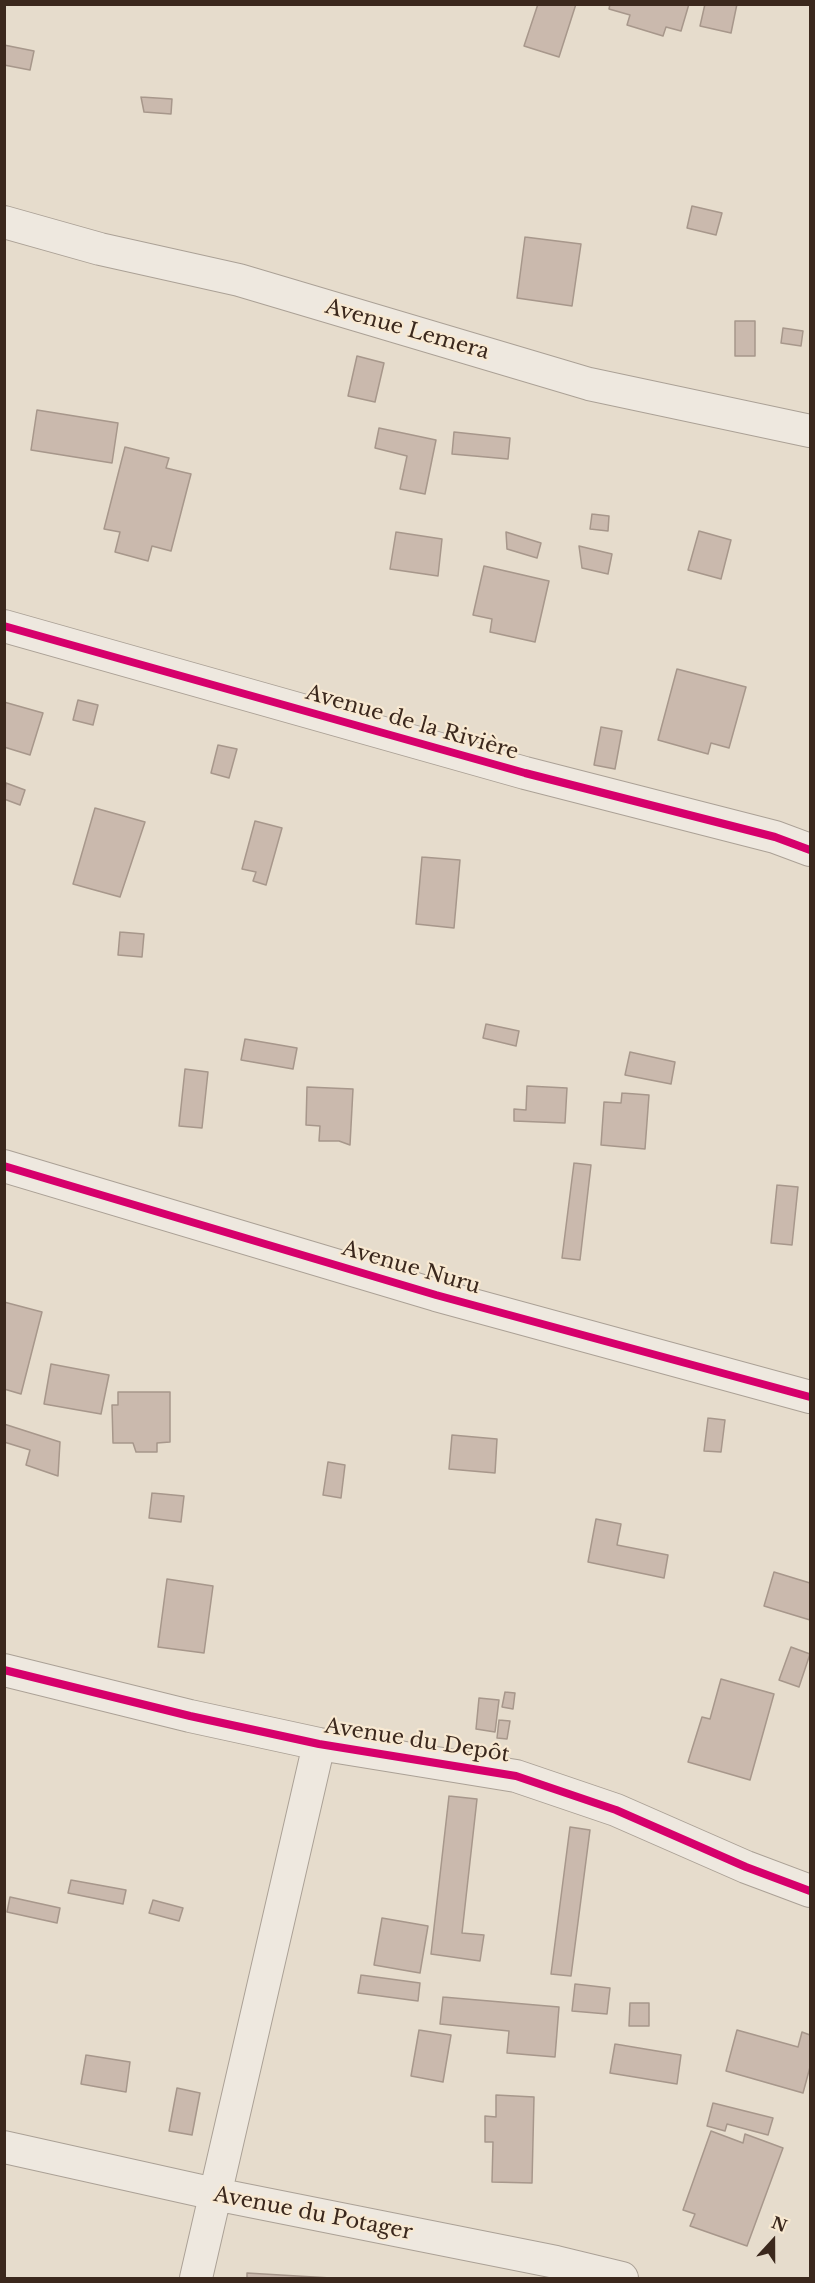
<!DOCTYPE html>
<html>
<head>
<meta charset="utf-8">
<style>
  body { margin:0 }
  #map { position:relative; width:815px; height:2283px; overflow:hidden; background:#e6dccc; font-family:"Libre Baskerville",serif }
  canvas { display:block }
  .frame { position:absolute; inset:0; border:6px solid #3b281d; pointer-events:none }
  .north { position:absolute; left:743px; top:2211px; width:60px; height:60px; -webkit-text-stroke:4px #f8e9d2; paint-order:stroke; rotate:21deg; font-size:16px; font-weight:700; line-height:24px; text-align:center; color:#3b281d }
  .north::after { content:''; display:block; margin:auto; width:21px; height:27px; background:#3b281d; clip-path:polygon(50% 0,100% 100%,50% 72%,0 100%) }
</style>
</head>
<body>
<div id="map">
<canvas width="815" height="2283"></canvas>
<div class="frame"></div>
<div class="north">N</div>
</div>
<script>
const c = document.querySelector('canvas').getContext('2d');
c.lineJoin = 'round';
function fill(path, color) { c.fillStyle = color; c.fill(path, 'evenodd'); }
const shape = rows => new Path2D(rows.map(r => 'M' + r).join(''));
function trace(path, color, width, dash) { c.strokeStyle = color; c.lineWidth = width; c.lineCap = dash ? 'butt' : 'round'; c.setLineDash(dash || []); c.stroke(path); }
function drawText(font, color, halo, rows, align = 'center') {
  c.font = font + ' "Libre Baskerville",serif'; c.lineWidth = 4.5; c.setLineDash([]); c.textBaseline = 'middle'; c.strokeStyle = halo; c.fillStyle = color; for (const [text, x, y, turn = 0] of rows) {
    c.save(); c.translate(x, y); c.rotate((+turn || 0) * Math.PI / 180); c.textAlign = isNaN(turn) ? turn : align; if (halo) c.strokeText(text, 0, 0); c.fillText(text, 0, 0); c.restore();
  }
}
const building = shape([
  [538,4,576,4,559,57,524,46,538,4],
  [610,4,689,4,681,31,666,27,663,36,627,25,630,15,609,9,610,4],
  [705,4,737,4,731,33,700,26,705,4],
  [4,45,34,51,30,70,4,65,4,45],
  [141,97,172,99,171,114,144,112,141,97],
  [692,206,722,213,716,235,687,228,692,206],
  [525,237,581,244,572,306,517,298,525,237],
  [735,321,755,321,755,356,735,356,735,321],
  [783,328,803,331,801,346,781,343,783,328],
  [357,356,384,363,375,402,348,396,357,356],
  [37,410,118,423,112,463,31,450,37,410],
  [379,428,436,440,425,494,400,489,407,456,375,448,379,428],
  [454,432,510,438,508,459,452,454,454,432],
  [125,447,169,458,166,468,191,474,171,551,152,546,148,561,115,552,120,532,104,529,125,447],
  [592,514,609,516,608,531,590,529,592,514],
  [699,531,731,540,721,579,688,570,699,531],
  [396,532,442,539,438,576,390,569,396,532],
  [506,532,541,543,537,558,507,549,506,532],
  [579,546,612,554,608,574,582,568,579,546],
  [484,566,549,581,535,642,490,632,492,619,473,615,484,566],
  [677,669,746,687,729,748,711,743,708,754,658,740,677,669],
  [78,700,98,705,93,725,73,720,78,700],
  [4,702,43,713,30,755,4,747,4,702],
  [601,727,622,731,615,769,594,765,601,727],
  [218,745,237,749,229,778,211,773,218,745],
  [6,783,25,790,20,805,4,799,6,783],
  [95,808,145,822,120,897,73,884,95,808],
  [255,821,282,828,266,885,253,881,256,872,242,869,255,821],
  [422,857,460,860,454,928,416,924,422,857],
  [120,932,144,934,142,957,118,955,120,932],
  [486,1024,519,1031,516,1046,483,1038,486,1024],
  [245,1039,297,1048,293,1069,241,1060,245,1039],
  [630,1052,675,1062,671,1084,625,1075,630,1052],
  [185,1069,208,1072,202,1128,179,1126,185,1069],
  [527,1086,567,1088,565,1123,514,1121,514,1109,526,1110,527,1086],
  [307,1087,353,1089,350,1145,339,1141,319,1141,320,1126,306,1125,307,1087],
  [622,1093,649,1095,645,1149,601,1145,604,1102,621,1103,622,1093],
  [574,1163,591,1165,580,1260,562,1258,574,1163],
  [777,1185,798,1187,792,1245,771,1243,777,1185],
  [4,1302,42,1312,21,1394,4,1389,4,1302],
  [51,1364,109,1375,101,1414,44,1404,51,1364],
  [118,1392,170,1392,170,1442,157,1443,157,1452,136,1452,133,1443,113,1443,112,1405,118,1405,118,1392],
  [708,1418,725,1420,721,1452,704,1451,708,1418],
  [4,1424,60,1442,58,1476,26,1465,30,1450,4,1442,4,1424],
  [452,1435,497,1439,495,1473,449,1469,452,1435],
  [328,1462,345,1465,341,1498,323,1495,328,1462],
  [152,1493,184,1496,181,1522,149,1518,152,1493],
  [596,1519,621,1524,617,1545,668,1555,664,1578,588,1562,596,1519],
  [774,1572,810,1583,810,1620,764,1606,774,1572],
  [167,1579,213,1586,204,1653,158,1647,167,1579],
  [791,1647,810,1654,799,1687,779,1680,791,1647],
  [721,1679,774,1694,750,1780,688,1762,702,1717,710,1719,721,1679],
  [505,1692,515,1693,513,1709,502,1707,505,1692],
  [479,1698,499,1700,495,1732,476,1729,479,1698],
  [499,1720,510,1721,507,1739,497,1738,499,1720],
  [449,1796,477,1799,462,1933,484,1935,480,1961,431,1954,449,1796],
  [570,1827,590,1830,571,1976,551,1974,570,1827],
  [71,1880,126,1890,123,1904,68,1893,71,1880],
  [10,1897,60,1908,57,1923,7,1912,10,1897],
  [153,1900,183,1908,179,1921,149,1913,153,1900],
  [382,1918,428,1926,420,1973,374,1965,382,1918],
  [361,1975,420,1983,418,2001,358,1993,361,1975],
  [575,1984,610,1988,607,2014,572,2011,575,1984],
  [443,1997,559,2007,555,2057,507,2053,509,2031,440,2024,443,1997],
  [630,2003,649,2003,649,2026,629,2026,630,2003],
  [419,2030,451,2035,443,2082,411,2076,419,2030],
  [737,2030,798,2047,802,2032,810,2035,810,2067,803,2093,726,2071,737,2030],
  [615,2044,681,2055,677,2084,610,2073,615,2044],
  [86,2055,130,2062,126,2092,81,2084,86,2055],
  [177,2088,200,2093,192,2135,169,2131,177,2088],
  [496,2095,534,2097,532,2183,492,2182,493,2142,485,2142,485,2116,496,2117,496,2095],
  [713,2103,773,2118,768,2135,727,2124,725,2131,707,2126,713,2103],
  [711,2131,743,2143,745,2134,783,2148,747,2246,690,2226,695,2214,683,2210,711,2131],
  [247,2273,331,2278,247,2278,247,2273]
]);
const minor = shape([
  [4,222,100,249,239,280,589,384,810,431],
  [4,626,525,773,775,837,810,850],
  [4,1166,436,1295,810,1397],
  [4,1670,190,1716,319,1744,516,1776,616,1810,746,1867,810,1891],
  [4,2147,215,2194,556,2262,622,2278],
  [196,2278,319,1744]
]);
const cycleway = shape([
  [4,626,525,773,775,837,810,850],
  [4,1166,436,1295,810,1397],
  [4,1670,190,1716,319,1744,516,1776,616,1810,746,1867,810,1891]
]);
const streetNames = [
  ["Avenue Lemera",407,330,16],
  ["Avenue de la Rivière",412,723,16],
  ["Avenue Nuru",411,1268,16],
  ["Avenue du Depôt",417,1741,9],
  ["Avenue du Potager",313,2214,11]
];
fill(building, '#cab9ad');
trace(building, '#a7978b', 1.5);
trace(minor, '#aba196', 34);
trace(minor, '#eee8df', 32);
trace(cycleway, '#d6006c', 8);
drawText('21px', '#3b281d', '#f8e9d2', streetNames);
</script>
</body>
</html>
